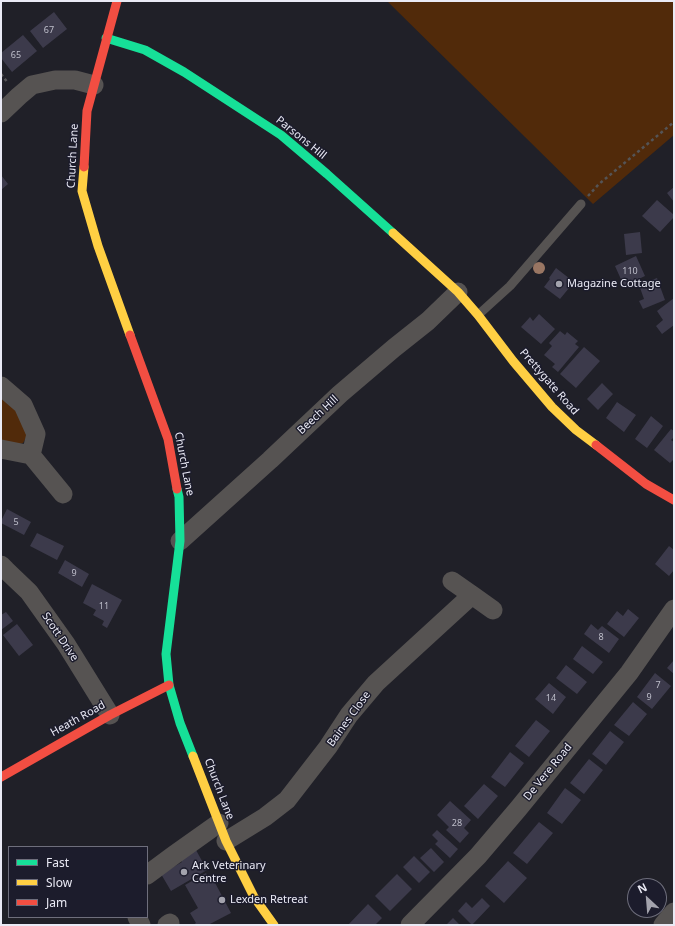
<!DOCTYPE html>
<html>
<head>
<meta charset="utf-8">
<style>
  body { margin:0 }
  #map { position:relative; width:675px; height:926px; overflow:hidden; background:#202028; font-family:"Noto Sans",sans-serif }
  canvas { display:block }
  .frame { position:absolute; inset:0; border:2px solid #eaeaf5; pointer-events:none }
  .legend { position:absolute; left:8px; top:846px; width:140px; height:72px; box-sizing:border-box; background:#1c1c2c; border:1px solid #6e6e7c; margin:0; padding:5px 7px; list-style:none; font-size:12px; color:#eaeaf5 }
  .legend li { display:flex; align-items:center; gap:8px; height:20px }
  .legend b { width:20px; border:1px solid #6e6e7c }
  .north { position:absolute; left:627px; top:878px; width:40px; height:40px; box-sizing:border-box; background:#1c1c2c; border:1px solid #6e6e7c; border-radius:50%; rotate:334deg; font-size:11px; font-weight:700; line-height:16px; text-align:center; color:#eaeaf5 }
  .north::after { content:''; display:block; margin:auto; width:14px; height:18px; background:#a3a3ad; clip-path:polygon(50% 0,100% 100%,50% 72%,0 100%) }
</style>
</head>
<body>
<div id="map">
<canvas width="675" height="926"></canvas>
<div class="frame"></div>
<ul class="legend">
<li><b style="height:5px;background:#16e098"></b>Fast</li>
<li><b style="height:5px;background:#ffcf43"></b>Slow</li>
<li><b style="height:5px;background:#f24e42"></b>Jam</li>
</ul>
<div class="north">N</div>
</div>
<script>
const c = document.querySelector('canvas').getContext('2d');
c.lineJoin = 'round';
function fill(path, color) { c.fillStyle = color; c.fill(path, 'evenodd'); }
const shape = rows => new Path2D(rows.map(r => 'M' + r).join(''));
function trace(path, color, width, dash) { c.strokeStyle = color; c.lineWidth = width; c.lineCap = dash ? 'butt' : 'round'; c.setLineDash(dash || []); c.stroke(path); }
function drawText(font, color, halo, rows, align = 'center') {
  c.font = font + ' "Noto Sans",sans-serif'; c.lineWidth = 3; c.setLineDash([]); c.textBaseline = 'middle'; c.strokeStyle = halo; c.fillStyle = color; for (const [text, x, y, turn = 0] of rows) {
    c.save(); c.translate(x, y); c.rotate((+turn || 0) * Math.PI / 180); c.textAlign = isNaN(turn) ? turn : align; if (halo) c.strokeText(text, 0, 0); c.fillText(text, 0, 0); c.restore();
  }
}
const green = shape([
  [387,1,674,1,674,135,593,204],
  [1,394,20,412,27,436,23,443,13,446,1,443]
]);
const building = shape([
  [54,12,67,29,43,48,30,31],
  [23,35,37,51,12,72,1,58,1,53],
  [1,175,8,184,1,190],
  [674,187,674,202,667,193],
  [657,200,674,215,674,217,660,232,642,216],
  [640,232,642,253,626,255,624,234],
  [636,256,645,276,624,286,615,266],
  [556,268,574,282,560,299,544,287,550,279,549,278],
  [657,278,665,300,643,309,639,301,644,299,639,285],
  [674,298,674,325,662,334,656,326,663,320,657,311],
  [539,314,555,329,541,344,521,327,530,317,533,321],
  [560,331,565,335,567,332,578,341,575,344,579,347,558,372,552,367,555,364,544,355,552,346,549,343],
  [584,347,600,361,576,388,560,374],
  [602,383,613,394,598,410,587,399],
  [617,402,636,415,624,432,606,418],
  [651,416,663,426,647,448,635,439],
  [671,429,674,431,674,437,671,440,674,442,674,459,670,463,654,450],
  [7,509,31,522,24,535,1,523,1,521],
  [37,533,64,546,57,560,30,546],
  [669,546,674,550,674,570,669,576,655,564],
  [65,560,89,574,82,587,58,573],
  [92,584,122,600,107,628,102,625,104,621,93,615,96,610,83,603],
  [628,609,639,618,624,637,607,624,617,611,623,616],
  [6,612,13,621,1,630,1,615],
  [17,624,33,645,19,656,3,635],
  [591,624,598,630,602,626,619,639,609,653,584,634],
  [582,646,603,662,593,674,573,659],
  [674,660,674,674,667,668],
  [566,665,587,682,577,694,556,678],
  [655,673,671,686,652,709,637,697],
  [549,683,566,697,553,714,535,699],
  [633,702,647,714,629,736,614,725],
  [536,720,550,731,529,757,515,746],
  [610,731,624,742,606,765,592,754],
  [510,752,524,763,505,787,491,777],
  [589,759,603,770,584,794,570,783],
  [484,784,498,796,478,819,464,806],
  [565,788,581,800,562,824,547,813],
  [450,801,471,820,464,828,469,833,460,843,446,830,449,827,437,815],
  [539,822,553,833,527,864,513,853],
  [437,830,458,849,450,858,435,844,438,841,432,835],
  [431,848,444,862,434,872,420,858],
  [196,850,207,870,171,891,161,874,182,862,180,859],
  [414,856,430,872,419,883,403,867],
  [508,861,527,878,504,903,485,886],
  [206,873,209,879,212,877,231,913,208,925,193,925,196,923,190,913,198,908,185,885],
  [397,874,412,889,390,911,375,896],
  [482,898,490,906,472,925,458,911,466,902,472,908],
  [368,904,382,918,375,925,348,925],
  [453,918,460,925,446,925]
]);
const path = shape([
  [1,74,8,83],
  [588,196,599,184,674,122]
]);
const lane = shape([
  [478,315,510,286,581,204]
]);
const street = shape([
  [1,113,19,96,32,85,55,80,75,80,94,85],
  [1,386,23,405,36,434,31,455],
  [1,449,31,455,63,494],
  [180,541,270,460,340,394,394,348,428,321,458,292],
  [1,565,6,570,29,592,66,644,110,715],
  [472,595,493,610],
  [226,841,265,817,287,800,328,747,349,715,376,683,472,595,452,581],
  [147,875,174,855,219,823],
  [137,917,141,925],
  [167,925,170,923],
  [410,925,478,856,518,809,629,673,674,609],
  [663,925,674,912]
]);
const fast = shape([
  [106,38,145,50,184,72,281,135,327,174,393,233],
  [177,489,179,497,180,541,166,654,169,685,180,723,193,756]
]);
const slow = shape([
  [84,167,82,191,98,246,130,335],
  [393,233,458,292,478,315,513,361,552,407,576,430,596,445],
  [193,756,226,841,254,897,274,925]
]);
const jam = shape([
  [84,167,87,111,117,1],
  [130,335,168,439,177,489],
  [596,445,646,484,674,500],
  [1,777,110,715,169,685]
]);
const trees = [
  [539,268]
];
const markers = [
  [559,284,4,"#a3a3ad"],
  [184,872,4,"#a3a3ad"],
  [222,900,4,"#a3a3ad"]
];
const numberNames = [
  ["67",49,30],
  ["65",16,55],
  ["110",630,271],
  ["5",16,522],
  ["9",74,573],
  ["11",104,606],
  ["8",601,637],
  ["7",658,685],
  ["9",649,697],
  ["14",551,698],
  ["28",457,823]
];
const streetNames = [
  ["Parsons Hill",301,138,39],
  ["Church Lane",73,156,-87],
  ["Prettygate Road",549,382,49],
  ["Beech Hill",318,415,-43],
  ["Church Lane",184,464,79],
  ["Scott Drive",60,637,56],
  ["Heath Road",78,719,-29],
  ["Baines Close",349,719,-54],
  ["De Vere Road",548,772,-51],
  ["Church Lane",219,789,69]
];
const poiNames = [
  ["Magazine Cottage",567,284],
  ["Ark Veterinary",192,866],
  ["Centre",192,879],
  ["Lexden Retreat",230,900]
];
fill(green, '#512a0a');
fill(building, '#3c3a4b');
trace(path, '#555456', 2.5, [3, 3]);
trace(lane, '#565352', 9);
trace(street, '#565352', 19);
trace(fast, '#16e098', 9);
trace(slow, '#ffcf43', 9);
trace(jam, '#f24e42', 9);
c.fillStyle = '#997663';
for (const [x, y] of trees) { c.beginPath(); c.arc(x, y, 6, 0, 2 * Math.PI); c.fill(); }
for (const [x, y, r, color] of markers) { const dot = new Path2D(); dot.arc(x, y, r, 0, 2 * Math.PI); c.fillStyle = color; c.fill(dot); trace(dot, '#1c1c2c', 1.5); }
drawText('9px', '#bebeca', null, numberNames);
drawText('11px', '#eaeaf5', '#1c1c2c', streetNames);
drawText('11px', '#eaeaf5', '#1c1c2c', poiNames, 'left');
</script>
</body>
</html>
